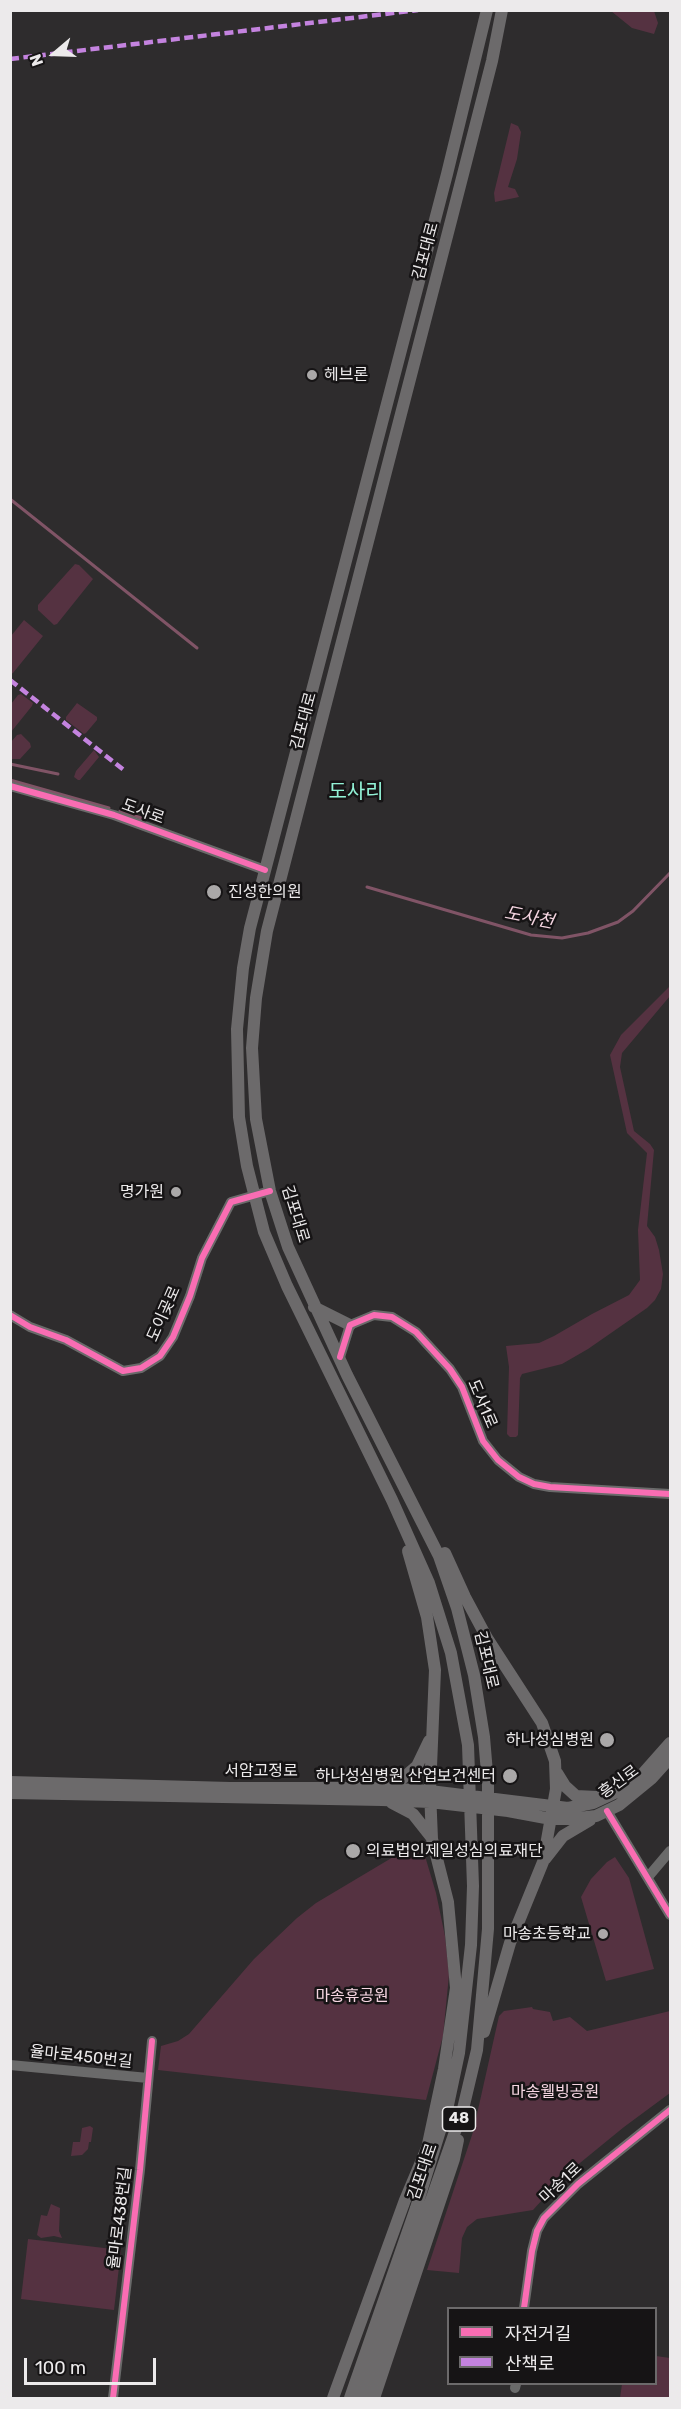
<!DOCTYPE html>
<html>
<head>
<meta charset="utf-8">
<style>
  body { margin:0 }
  #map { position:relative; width:681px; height:2409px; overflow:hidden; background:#2e2c2d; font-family:Rubik,"Noto Sans KR",sans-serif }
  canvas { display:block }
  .frame { position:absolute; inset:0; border:12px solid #eceaeb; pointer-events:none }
  .legend { position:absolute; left:447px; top:2307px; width:210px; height:78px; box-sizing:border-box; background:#161415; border:2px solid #6c6a6b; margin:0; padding:8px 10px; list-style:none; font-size:18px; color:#eceaeb }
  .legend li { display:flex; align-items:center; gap:12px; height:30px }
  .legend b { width:30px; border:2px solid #6c6a6b }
  .north { position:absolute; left:24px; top:24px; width:60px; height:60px; -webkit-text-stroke:4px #161415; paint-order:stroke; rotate:251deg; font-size:16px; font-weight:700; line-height:24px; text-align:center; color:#eceaeb }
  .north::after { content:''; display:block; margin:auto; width:21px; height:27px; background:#eceaeb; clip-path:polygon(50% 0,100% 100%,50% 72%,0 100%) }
  .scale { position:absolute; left:24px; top:2358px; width:132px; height:27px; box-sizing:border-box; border:3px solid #eceaeb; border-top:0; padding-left:8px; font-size:18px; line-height:21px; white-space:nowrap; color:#eceaeb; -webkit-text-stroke:4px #161415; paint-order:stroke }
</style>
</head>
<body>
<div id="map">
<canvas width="681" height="2409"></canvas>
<div class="frame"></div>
<ul class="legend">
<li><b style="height:8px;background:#f96db3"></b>자전거길</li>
<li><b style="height:8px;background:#c483df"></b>산책로</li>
</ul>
<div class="north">N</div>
<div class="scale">100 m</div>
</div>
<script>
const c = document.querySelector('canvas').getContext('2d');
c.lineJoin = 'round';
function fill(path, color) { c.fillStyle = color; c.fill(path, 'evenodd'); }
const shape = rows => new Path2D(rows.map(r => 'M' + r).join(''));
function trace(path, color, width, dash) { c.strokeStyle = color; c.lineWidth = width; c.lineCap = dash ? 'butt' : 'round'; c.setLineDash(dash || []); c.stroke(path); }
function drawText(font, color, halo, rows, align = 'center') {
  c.font = font + ' Rubik,"Noto Sans KR",sans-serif'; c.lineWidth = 5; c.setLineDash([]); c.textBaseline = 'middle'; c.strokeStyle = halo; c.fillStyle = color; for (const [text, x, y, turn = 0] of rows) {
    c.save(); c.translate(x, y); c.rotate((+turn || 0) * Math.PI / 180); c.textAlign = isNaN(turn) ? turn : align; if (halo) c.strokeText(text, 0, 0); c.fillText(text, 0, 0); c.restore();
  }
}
const green = shape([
  [611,11,654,11,658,23,654,34,632,28],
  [511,123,518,126,521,132,517,159,508,187,515,189,519,197,495,202,494,193],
  [75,564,79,565,93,579,57,624,54,625,38,610,38,605],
  [24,620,43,636,13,673,11,674,11,636],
  [21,694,33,703,32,706,11,732,11,704,18,695],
  [77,703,97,717,97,720,86,733,84,734,66,720,66,717],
  [21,734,30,743,31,747,20,759,11,759,11,742,17,735],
  [94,750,99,757,80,780,78,780,74,777,76,771],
  [670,986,670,996,622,1053,620,1067,634,1131,650,1144,654,1150,647,1226,655,1237,659,1250,663,1274,661,1289,655,1300,647,1308,588,1349,562,1364,522,1374,520,1378,518,1435,516,1437,510,1437,507,1434,509,1367,506,1346,539,1343,554,1336,592,1314,629,1295,640,1280,638,1230,647,1153,627,1133,610,1055,621,1035],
  [415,1844,422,1846,436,1893,445,1936,449,1975,443,2036,426,2100,158,2070,161,2046,178,2041,189,2034,254,1959,297,1918,316,1903],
  [615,1857,629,1878,654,1969,606,1981,581,1897,591,1879,607,1862],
  [532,2007,533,2009,550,2012,553,2021,570,2017,587,2031,670,2011,670,2093,624,2127,564,2176,533,2210,477,2219,467,2227,462,2238,459,2273,427,2270,473,2132,499,2016,504,2011],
  [90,2126,93,2128,91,2142,89,2142,88,2149,82,2155,71,2156,73,2142,80,2142,82,2128],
  [51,2204,60,2208,59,2231,62,2238,54,2236,41,2238,37,2235,41,2215,47,2216],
  [28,2239,121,2250,114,2310,21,2299],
  [656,2356,670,2358,670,2398,620,2398,622,2384,656,2384]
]);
const stream = shape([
  [10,499,197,648],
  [10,764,58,774],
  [10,780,109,808],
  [120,811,144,819],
  [367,887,531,935,562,938,588,933,618,922,633,911,670,873]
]);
const minor = shape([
  [10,786,114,815,265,870],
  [10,1315,30,1327,66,1340,123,1371,141,1368,160,1356,173,1337,190,1296,202,1258,231,1202,270,1191],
  [340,1357,350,1325,374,1315,392,1317,416,1332,450,1369,462,1387,483,1441,498,1460,519,1477,534,1484,550,1487,670,1494],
  [607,1811,670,1915],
  [648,1877,670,1851],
  [10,2065,148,2078],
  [524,2308,532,2251,537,2231,544,2218,578,2184,670,2110],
  [515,2388,516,2384],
  [113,2398,140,2170,152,2041]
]);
const major = shape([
  [314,1307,350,1325],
  [408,1551,427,1617,435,1670,430,1791,432,1839,448,1902,456,1988,444,2069,428,2144],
  [445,1553,465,1597,487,1638,542,1723,555,1761,556,1789,543,1862,510,1943,484,2032],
  [557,1773,565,1786,576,1796,597,1797],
  [10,1782,230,1788,382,1788,430,1791,568,1808,593,1803,625,1788,639,1778,670,1743],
  [385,1787,403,1778,417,1766,429,1741],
  [10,1793,382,1800,430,1802,508,1811,551,1819,570,1819,596,1816,619,1805,652,1778,670,1758],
  [392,1803,413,1814,432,1838],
  [545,1859,563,1836,590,1820],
  [333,2398,405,2200,429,2143],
  [350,2398,416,2208,448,2105,459,2053,471,1945,473,1886,468,1745,451,1653,429,1583,392,1500,287,1286,264,1232,247,1166,239,1117,237,1029,243,968,250,928,447,174,487,10],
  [362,2398,463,2109,477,2050,488,1929,488,1785,484,1737,474,1675,457,1608,439,1556,347,1375,288,1247,270,1191,256,1119,252,1048,256,998,267,931,452,217,492,61,502,10],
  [374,2398,454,2159,458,2140]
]);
const quiet = shape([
  [10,59,418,10],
  [10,680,125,771]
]);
const cycleway = shape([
  [10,786,114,815,265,870],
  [10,1315,30,1327,66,1340,123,1371,141,1368,160,1356,173,1337,190,1296,202,1258,231,1202,270,1191],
  [340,1357,350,1325,374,1315,392,1317,416,1332,450,1369,462,1387,483,1441,498,1460,519,1477,534,1484,550,1487,670,1494],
  [607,1811,670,1915],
  [524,2308,532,2251,537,2231,544,2218,578,2184,670,2110],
  [113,2398,140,2170,152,2041]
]);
const markers = [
  [312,375,6,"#aaa8a8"],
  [214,892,8,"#aaa8a8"],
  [176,1192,6,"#aaa8a8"],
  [607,1740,8,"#aaa8a8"],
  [510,1776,8,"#aaa8a8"],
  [353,1851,8,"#aaa8a8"],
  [603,1934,6,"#aaa8a8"]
];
const shields = [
  [459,2119,33]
];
const shieldNames = [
  ["48",459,2119]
];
const streetNames = [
  ["김포대로",426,251,-75],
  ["김포대로",304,721,-75],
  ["도사로",143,812,20],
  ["김포대로",295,1214,73],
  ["도이곶로",164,1314,-66],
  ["도사1로",482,1404,67],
  ["김포대로",486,1660,77],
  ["서암고정로",261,1771],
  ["흥신로",619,1782,-36],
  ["율마로450번길",81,2057,6],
  ["김포대로",423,2172,-71],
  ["마송1로",561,2183,-43],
  ["율마로438번길",120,2218,-83]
];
const poiNames = [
  ["헤브론",324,375,"left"],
  ["진성한의원",228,892,"left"],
  ["명가원",164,1192],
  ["하나성심병원",594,1740],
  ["하나성심병원 산업보건센터",496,1776],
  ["의료법인제일성심의료재단",366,1851,"left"],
  ["마송초등학교",591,1934]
];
const parkNames = [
  ["마송휴공원",352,1996],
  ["마송웰빙공원",555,2092]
];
const waterNames = [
  ["도사천",529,918,11]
];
const quarterNames = [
  ["도사리",356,792]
];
fill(green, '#553241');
trace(stream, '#805466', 3);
trace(minor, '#6a6a6a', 10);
trace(major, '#6c6a6b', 12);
trace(quiet, '#c483df', 4.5, [9, 4.5]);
trace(cycleway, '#f96db3', 6);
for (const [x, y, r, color] of markers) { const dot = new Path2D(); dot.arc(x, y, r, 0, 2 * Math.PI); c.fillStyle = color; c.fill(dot); trace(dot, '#161415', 2); }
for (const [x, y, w] of shields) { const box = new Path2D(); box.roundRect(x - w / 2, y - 12, w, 24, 4.5); c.fillStyle = '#161415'; c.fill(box); trace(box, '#eceaeb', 1.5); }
drawText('bold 15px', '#eceaeb', null, shieldNames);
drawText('16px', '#eceaeb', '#161415', streetNames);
drawText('16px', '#eceaeb', '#161415', poiNames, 'right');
drawText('16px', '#f5d5e1', '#161415', parkNames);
drawText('italic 18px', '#f5d5e1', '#161415', waterNames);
drawText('20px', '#92f2d6', '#161415', quarterNames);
</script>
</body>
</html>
